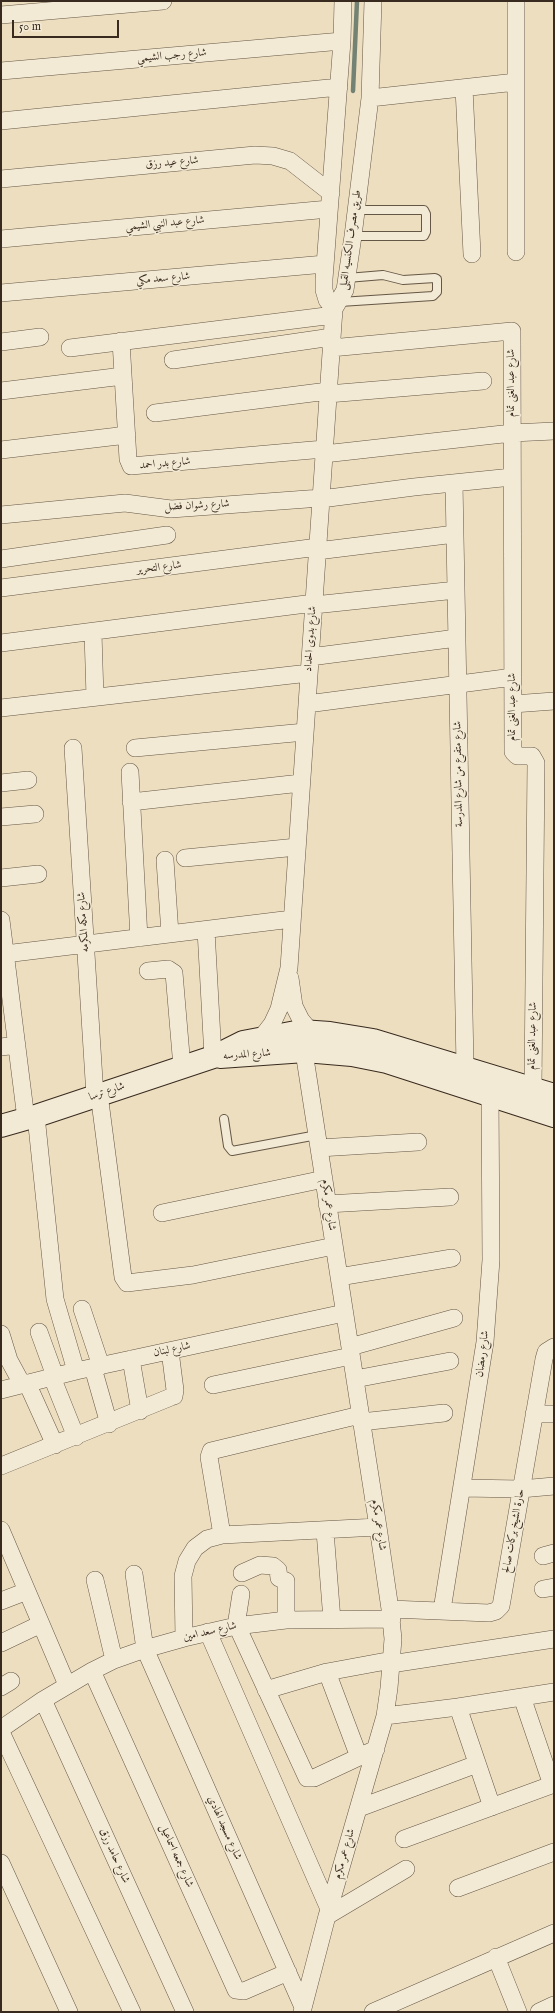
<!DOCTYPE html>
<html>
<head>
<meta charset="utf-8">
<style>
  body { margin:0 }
  #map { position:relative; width:555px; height:2013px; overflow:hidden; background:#ecdebf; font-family:"IM FELL English",serif }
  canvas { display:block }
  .frame { position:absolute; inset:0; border:2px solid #382a1e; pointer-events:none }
  .scale { position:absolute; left:12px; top:20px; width:107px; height:18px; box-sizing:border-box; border:2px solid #382a1e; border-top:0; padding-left:5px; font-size:12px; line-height:14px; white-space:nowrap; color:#382a1e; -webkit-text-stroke:3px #f3ead5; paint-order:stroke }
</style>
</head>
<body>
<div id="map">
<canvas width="555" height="2013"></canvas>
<div class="frame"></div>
<div class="scale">50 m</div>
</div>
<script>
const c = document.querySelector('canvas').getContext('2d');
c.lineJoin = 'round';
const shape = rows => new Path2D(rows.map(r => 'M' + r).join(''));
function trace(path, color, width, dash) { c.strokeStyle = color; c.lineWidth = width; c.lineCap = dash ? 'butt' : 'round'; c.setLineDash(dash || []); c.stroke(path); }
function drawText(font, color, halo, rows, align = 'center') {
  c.font = font + ' "IM FELL English",Amiri,serif'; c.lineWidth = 3; c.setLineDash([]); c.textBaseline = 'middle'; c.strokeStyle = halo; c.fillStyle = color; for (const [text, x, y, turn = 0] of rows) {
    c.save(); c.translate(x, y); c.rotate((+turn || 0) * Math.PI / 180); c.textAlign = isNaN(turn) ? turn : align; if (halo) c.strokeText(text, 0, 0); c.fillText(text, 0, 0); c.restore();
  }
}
const stream = shape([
  [353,91,357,1]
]);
const service = shape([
  [353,236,424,236,426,232,426,214,424,210,356,210],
  [340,302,433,296,437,292,437,279,435,278,403,280,383,275,347,278],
  [224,1119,228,1146,232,1151,317,1135]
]);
const minor = shape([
  [1,15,163,1],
  [1,71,342,41],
  [464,88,472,254],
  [370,98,516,82],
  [1,121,339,87],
  [1,179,255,155,273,156,290,161,331,193],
  [1,239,329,209],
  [516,252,516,1],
  [1,293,325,264],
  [334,309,345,290,353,236,370,98,373,1],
  [334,309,327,300,324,290,324,279,342,41,343,1],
  [121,341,128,459,131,466,324,449],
  [1,342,40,337],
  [70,348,334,315],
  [331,348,512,331,513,752,517,756,532,756,536,763,533,1088],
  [173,360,332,337],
  [1,391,123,376],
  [328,394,483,381],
  [155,413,328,391],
  [1,450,127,435],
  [324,454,512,433,554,431],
  [454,483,465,1066],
  [321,499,414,487,512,477],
  [1,515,125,503,171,509,321,498],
  [317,551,455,534],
  [1,559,167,535],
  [1,588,318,547],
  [314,605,456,590],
  [93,633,95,697],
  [1,643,314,603],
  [310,657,457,638],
  [307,704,513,677],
  [513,704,554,701],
  [1,708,309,673],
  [73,748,95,1096],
  [135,748,305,732],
  [130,772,139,938],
  [1,783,28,780],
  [131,802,301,783],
  [1,817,35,814],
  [185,858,297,847],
  [165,860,170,934],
  [1,878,38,874],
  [1,920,26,1119],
  [206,930,213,1057],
  [5,954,292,919],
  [148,971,168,969,174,973,182,1067],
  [290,978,294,1006,301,1020,310,1031],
  [262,1037,272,1024,279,1009,289,968,334,309],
  [1,1047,17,1045],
  [99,1094,123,1277,127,1283,193,1275,334,1246],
  [36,1116,55,1299,76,1371],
  [319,1148,418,1142],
  [327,1204,450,1197],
  [162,1213,324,1179],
  [339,1277,452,1258],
  [82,1309,101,1366],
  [39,1332,55,1376],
  [1,1334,9,1360,22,1384],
  [350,1347,454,1318],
  [131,1359,140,1411],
  [93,1368,109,1424],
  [52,1377,76,1437],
  [355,1379,450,1361],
  [27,1383,55,1445],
  [213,1385,351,1356],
  [1,1390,76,1371,344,1313],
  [534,1414,554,1414],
  [361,1422,444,1413],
  [1,1466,171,1397,174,1396,175,1390,170,1351],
  [462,1488,521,1489,554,1486],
  [1,1530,67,1685],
  [325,1531,332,1620],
  [222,1535,209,1457,211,1451,360,1415],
  [543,1556,554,1553],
  [242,1573,260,1565,273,1566,278,1570,279,1578,286,1581,286,1620],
  [134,1574,145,1649,303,2007],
  [95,1580,114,1660],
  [543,1589,554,1587],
  [1,1601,27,1591],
  [390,1609,489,1613,496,1611,501,1606,544,1359,546,1352,554,1347],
  [442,1610,485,1342,491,1260,490,1094],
  [236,1626,241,1594],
  [237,1626,307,1778,314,1778,376,1749],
  [208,1632,329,1909],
  [184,1638,183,1576,187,1561,195,1548,207,1539,222,1535,378,1527],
  [1,1643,41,1624],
  [391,1664,554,1639],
  [92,1671,236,1990,244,1991,288,1972],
  [327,1672,359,1757],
  [1,1687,11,1681],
  [266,1690,327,1672,392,1660],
  [522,1697,552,1785],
  [43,1700,185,2012],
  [458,1707,492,1807],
  [385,1716,458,1707,554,1692],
  [1,1729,43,1700,92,1671,114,1660,145,1649,184,1638,236,1626,286,1620,392,1619],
  [1,1732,132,2012],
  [359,1808,477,1764],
  [404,1839,554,1784],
  [1,1863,69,2012],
  [458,1888,554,1852],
  [327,1916,406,1869],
  [496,1957,518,2012],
  [302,2012,327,1916,385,1716,389,1688,393,1639,390,1609,378,1527,302,1039],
  [373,2012,554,1933],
  [539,2012,554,2005]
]);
const secondary = shape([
  [220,1057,305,1051,352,1055,387,1062,554,1116],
  [1,1126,36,1116,213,1057,243,1042,301,1031,330,1033,373,1040,554,1095]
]);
const streetNames = [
  ["شارع رجب الشيمي",172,56,-5],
  ["شارع عيد رزق",172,163,-5],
  ["شارع عبد النبي الشيمي",165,224,-5],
  ["طريق مصرف الكنسيه القبلى",351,240,-82],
  ["شارع سعد مكي",163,279,-5],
  ["شارع عبد الغنى تمام",512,383,-90],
  ["شارع بدر احمد",165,464,-5],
  ["شارع رشوان فضل",197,506,-3],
  ["شارع التحرير",159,568,-7],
  ["شارع بدوى الحداد",311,639,-86],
  ["شارع عبد الغنى تمام",513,707,-90],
  ["شارع متفرع من شارع المدرسة",459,774,-91],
  ["شارع مكه المكرمه",84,922,-94],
  ["شارع عبد الغنى تمام",533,1036,-89],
  ["شارع المدرسه",247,1055,-4],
  ["شارع ترسا",107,1092,-19],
  ["شارع عمر مكرم",328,1205,82],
  ["شارع لبنان",172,1350,-12],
  ["شارع رمضان",483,1354,-83],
  ["شارع عمر مكرم",378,1525,81],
  ["حارة الشيخ بركات صالح",514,1531,-80],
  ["شارع سعد امين",210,1632,-13],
  ["شارع مسجد الهادي",224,1828,66],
  ["شارع عمر مكرم",345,1854,-74],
  ["شارع حامد رزق",114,1856,66],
  ["شارع جمعه اسماعيل",176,1856,66]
];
trace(stream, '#738273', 4.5);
trace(service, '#655746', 10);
trace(minor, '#655746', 18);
trace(secondary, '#382a1e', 24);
trace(service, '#f3ead5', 8);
trace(minor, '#f3ead5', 17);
trace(secondary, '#f3ead5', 22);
drawText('11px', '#382a1e', '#f3ead5', streetNames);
</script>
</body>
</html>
